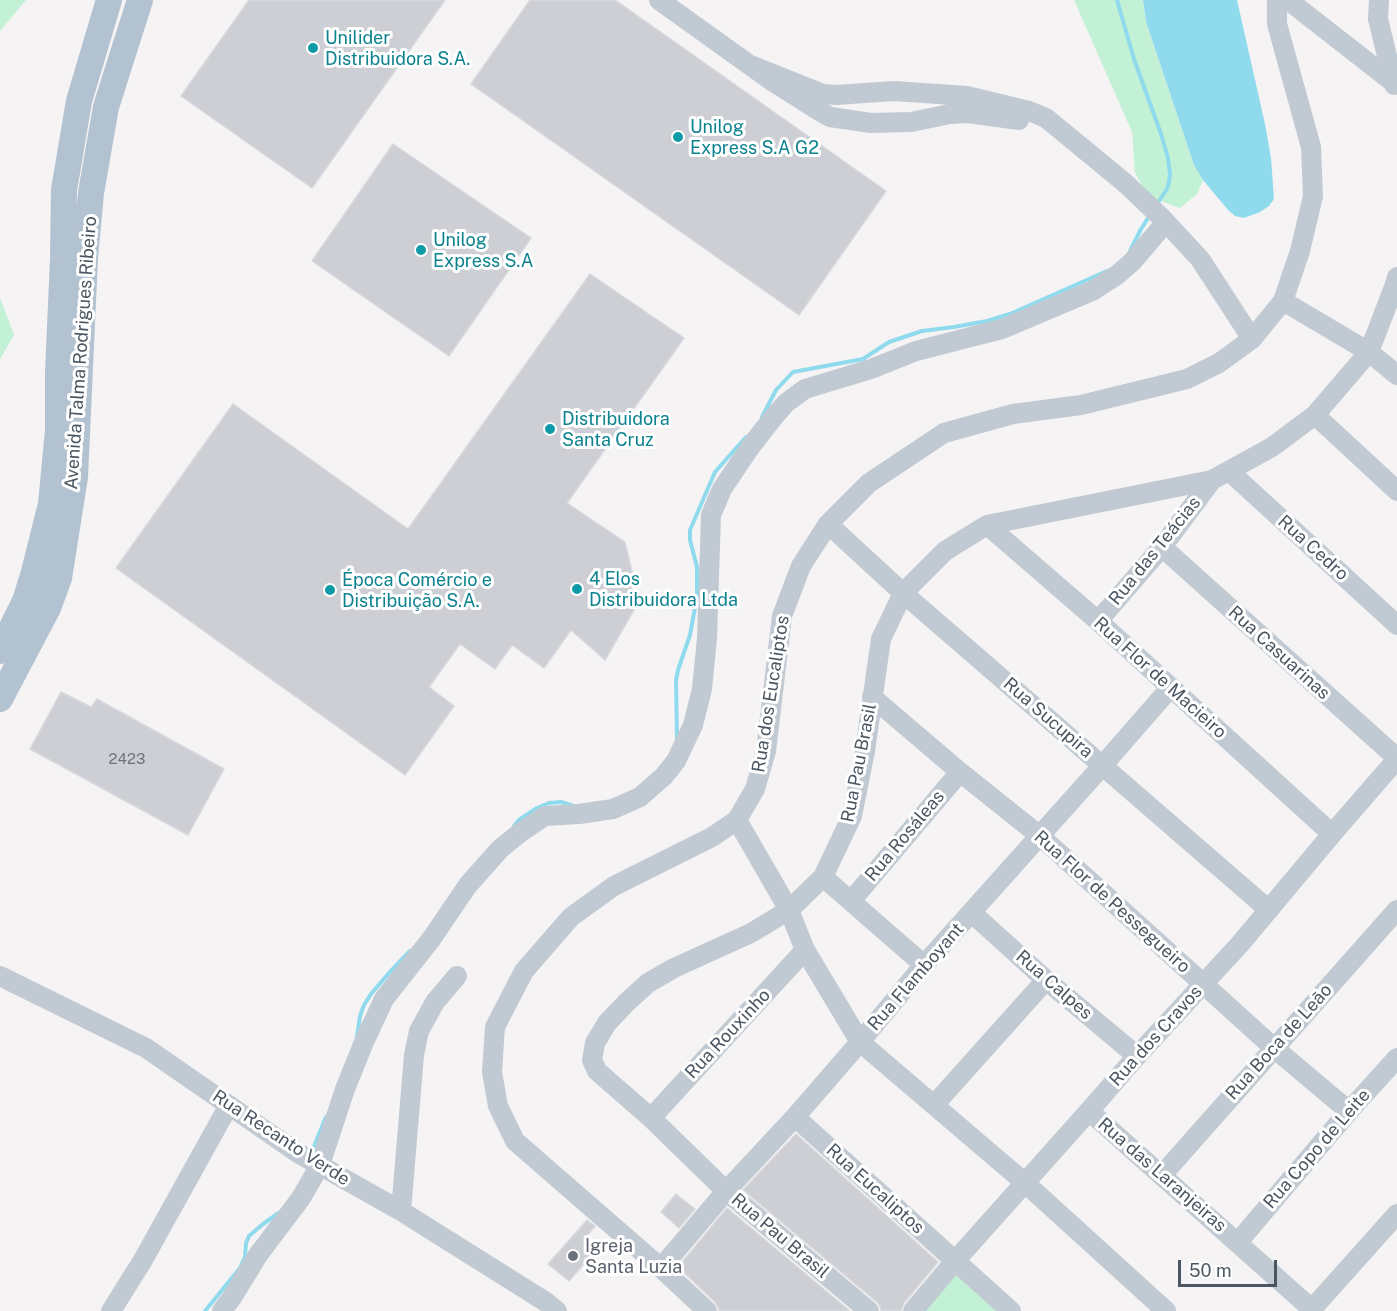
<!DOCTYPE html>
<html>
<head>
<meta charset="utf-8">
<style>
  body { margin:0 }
  #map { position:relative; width:1397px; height:1311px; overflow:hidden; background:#f5f3f3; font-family:"Public Sans",sans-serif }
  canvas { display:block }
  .scale { position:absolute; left:1178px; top:1260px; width:99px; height:27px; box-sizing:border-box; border:3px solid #4a5661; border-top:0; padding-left:8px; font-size:18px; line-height:21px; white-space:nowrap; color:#4a5661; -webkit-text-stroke:4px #fff; paint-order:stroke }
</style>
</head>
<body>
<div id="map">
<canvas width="1397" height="1311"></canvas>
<div class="scale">50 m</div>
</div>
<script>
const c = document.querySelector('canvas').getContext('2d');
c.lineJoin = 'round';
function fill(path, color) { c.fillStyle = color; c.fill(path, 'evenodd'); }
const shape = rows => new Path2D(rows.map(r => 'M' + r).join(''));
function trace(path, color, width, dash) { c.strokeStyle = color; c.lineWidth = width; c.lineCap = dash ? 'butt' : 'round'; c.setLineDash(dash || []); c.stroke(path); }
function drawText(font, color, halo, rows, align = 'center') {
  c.font = font + ' "Public Sans",sans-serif'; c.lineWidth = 6; c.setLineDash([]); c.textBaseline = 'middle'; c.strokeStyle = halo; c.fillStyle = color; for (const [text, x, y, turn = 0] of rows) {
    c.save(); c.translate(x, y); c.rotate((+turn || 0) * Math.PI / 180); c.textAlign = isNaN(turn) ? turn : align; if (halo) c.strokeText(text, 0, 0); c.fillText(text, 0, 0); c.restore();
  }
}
const green = shape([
  [0,0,26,0,0,31],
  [1074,0,1143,0,1146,23,1194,165,1203,180,1197,194,1180,208,1147,196,1135,172,1132,132],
  [0,298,14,335,0,359],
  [961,1267,1011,1311,922,1311]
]);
const water = shape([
  [1143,0,1237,0,1265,124,1271,158,1274,199,1269,206,1260,212,1244,218,1235,216,1228,210,1203,180,1194,165,1146,22]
]);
const stream = shape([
  [1117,0,1134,59,1161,134,1168,158,1170,174,1169,182,1167,189,1157,204],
  [1130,251,1141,229,1150,215],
  [762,417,776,390,793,372,863,359,889,342,922,331,954,327,987,321,1010,314,1107,271],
  [677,739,676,680,678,670,690,635,697,597,697,567,690,540,690,530,715,472,746,437],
  [514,826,519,820,537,808,549,803,561,802,574,806],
  [357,1037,360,1016,364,1005,371,994,389,973,410,951],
  [311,1154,326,1117],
  [205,1311,240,1268,245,1257,246,1243,249,1236,263,1224,280,1212]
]);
const building = shape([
  [249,0,445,0,312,188,181,96,249,0],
  [530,0,615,0,886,191,799,315,471,84,530,0],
  [393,144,531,238,449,356,312,261,393,144],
  [590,274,684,338,567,503,625,542,635,584,621,600,634,610,605,660,571,630,544,668,512,645,495,669,460,644,429,687,454,706,405,775,116,568,233,404,408,529,590,274],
  [61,692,91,707,97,699,224,769,188,835,30,749,61,692],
  [796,1134,938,1262,904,1303,901,1311,881,1311,880,1306,877,1302,743,1190,796,1134],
  [676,1194,695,1209,679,1228,661,1212,676,1194],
  [727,1208,850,1311,719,1311,718,1307,715,1302,678,1267,727,1208],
  [587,1220,595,1226,585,1238,598,1248,569,1281,548,1264,587,1220]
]);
const minor = shape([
  [659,0,772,81,816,109,830,117,871,123,911,122,950,114,968,113,1019,120],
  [1288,0,1393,82],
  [1379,0,1378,19,1394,85],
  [753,66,823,94,836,95,894,91,967,96,1029,111,1046,118,1125,183,1162,218,1200,259,1252,339],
  [1283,301,1369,352,1397,375],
  [1315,415,1397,491],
  [1229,471,1397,625],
  [828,524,903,593,1269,910],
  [987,525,1098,621,1332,834],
  [1162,547,1397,758],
  [1098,621,1162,547,1212,480],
  [872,697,960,772,1040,836,1274,1048,1349,1111],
  [737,820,789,910,805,950,860,1042,1024,1182,1166,1311],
  [823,877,924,965],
  [851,901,960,772],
  [972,913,1046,980,1137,1056],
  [0,976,146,1048,298,1153,401,1211,546,1302,557,1311],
  [934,1105,1046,980],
  [1089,1111,1314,1311],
  [795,1117,1011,1311],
  [651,1118,805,950],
  [1162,1175,1397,910],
  [401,1211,414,1055,419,1031,435,1002,457,976],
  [1238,1242,1349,1111,1397,1058],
  [661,1268,726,1191,795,1117,860,1042,924,965,1103,765,1171,687],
  [1312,1309,1397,1214],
  [111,1311,143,1260,229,1105],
  [222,1311,233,1296,258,1255,301,1198,320,1165,345,1089,364,1042,384,999,432,938,468,885,500,849,521,832,545,816,579,814,613,809,640,797,664,776,676,761,693,725,702,689,707,638,711,515,722,489,751,446,772,419,786,403,805,389,871,369,916,351,1002,329,1092,291,1117,275,1132,262,1166,222],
  [707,1311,661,1268,515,1141,498,1106,492,1072,495,1027,524,971,571,917,614,886,712,837,737,820,755,789,766,751,782,616,801,566,828,524,869,483,944,433,1013,414,1081,405,1187,379,1219,363,1252,339,1283,301,1300,251,1313,196,1311,147,1277,24,1277,0],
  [869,1311,726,1191,651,1118,597,1071,592,1060,595,1043,607,1023,627,1002,648,983,674,968,751,933,789,910,823,877,852,816,865,751,881,639,903,593,945,551,987,525,1212,480,1272,447,1315,415,1369,352,1394,287,1397,277],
  [913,1311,955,1261,1089,1111,1137,1056,1240,944,1332,834,1397,759]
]);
const major = shape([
  [0,651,25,601,34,572,51,504,58,430,58,373,63,258,64,190,79,101,109,0],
  [0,699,48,608,59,578,75,477,85,258,91,193,106,107,140,0]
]);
const markers = [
  [313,48,6,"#0f9aa8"],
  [678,137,6,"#0f9aa8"],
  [421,250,6,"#0f9aa8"],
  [550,429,6,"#0f9aa8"],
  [577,589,6,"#0f9aa8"],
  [330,590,6,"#0f9aa8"],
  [573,1256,6,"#6b7280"]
];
const numberNames = [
  ["2423",127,759]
];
const cultureNames = [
  ["Unilider",325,38],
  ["Distribuidora S.A.",325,59],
  ["Unilog",690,127],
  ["Express S.A G2",690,148],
  ["Unilog",433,240],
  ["Express S.A",433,261],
  ["Distribuidora",562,419],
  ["Santa Cruz",562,440],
  ["4 Elos",589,579],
  ["Distribuidora Ltda",589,600],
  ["Época Comércio e",342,580],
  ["Distribuição S.A.",342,601]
];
const streetNames = [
  ["Avenida Talma Rodrigues Ribeiro",81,353,-86],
  ["Rua Cedro",1313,548,42],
  ["Rua das Teácias",1155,551,-51],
  ["Rua Casuarinas",1279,653,42],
  ["Rua Flor de Macieiro",1160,678,42],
  ["Rua dos Eucaliptos",771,694,-81],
  ["Rua Sucupira",1048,718,41],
  ["Rua Pau Brasil",859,763,-79],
  ["Rua Rosáleas",905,836,-50],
  ["Rua Flor de Pessegueiro",1112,902,42],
  ["Rua Flamboyant",916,977,-49],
  ["Rua Calpes",1054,985,41],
  ["Rua Rouxinho",728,1034,-47],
  ["Rua dos Cravos",1156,1036,-48],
  ["Rua Boca de Leão",1279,1042,-48],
  ["Rua Recanto Verde",281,1138,33],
  ["Rua Copo de Leite",1317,1149,-49],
  ["Rua das Laranjeiras",1162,1175,41],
  ["Rua Eucaliptos",875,1189,42],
  ["Rua Pau Brasil",780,1236,40]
];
const worshipNames = [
  ["Igreja",585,1246],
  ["Santa Luzia",585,1267]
];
fill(green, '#c3f1d5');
fill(water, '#90daee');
trace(stream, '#90daee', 4);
fill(building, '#cdcfd5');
trace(building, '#d7d9de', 1.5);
trace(minor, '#c1cad2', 20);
trace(major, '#b3c2d1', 26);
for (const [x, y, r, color] of markers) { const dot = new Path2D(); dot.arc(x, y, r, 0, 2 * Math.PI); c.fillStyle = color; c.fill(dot); trace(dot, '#fff', 2); }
drawText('15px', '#6b747e', null, numberNames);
drawText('18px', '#0d838f', '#fff', cultureNames, 'left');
drawText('18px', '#4a5661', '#fff', streetNames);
drawText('18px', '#5b616d', '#fff', worshipNames, 'left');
</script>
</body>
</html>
